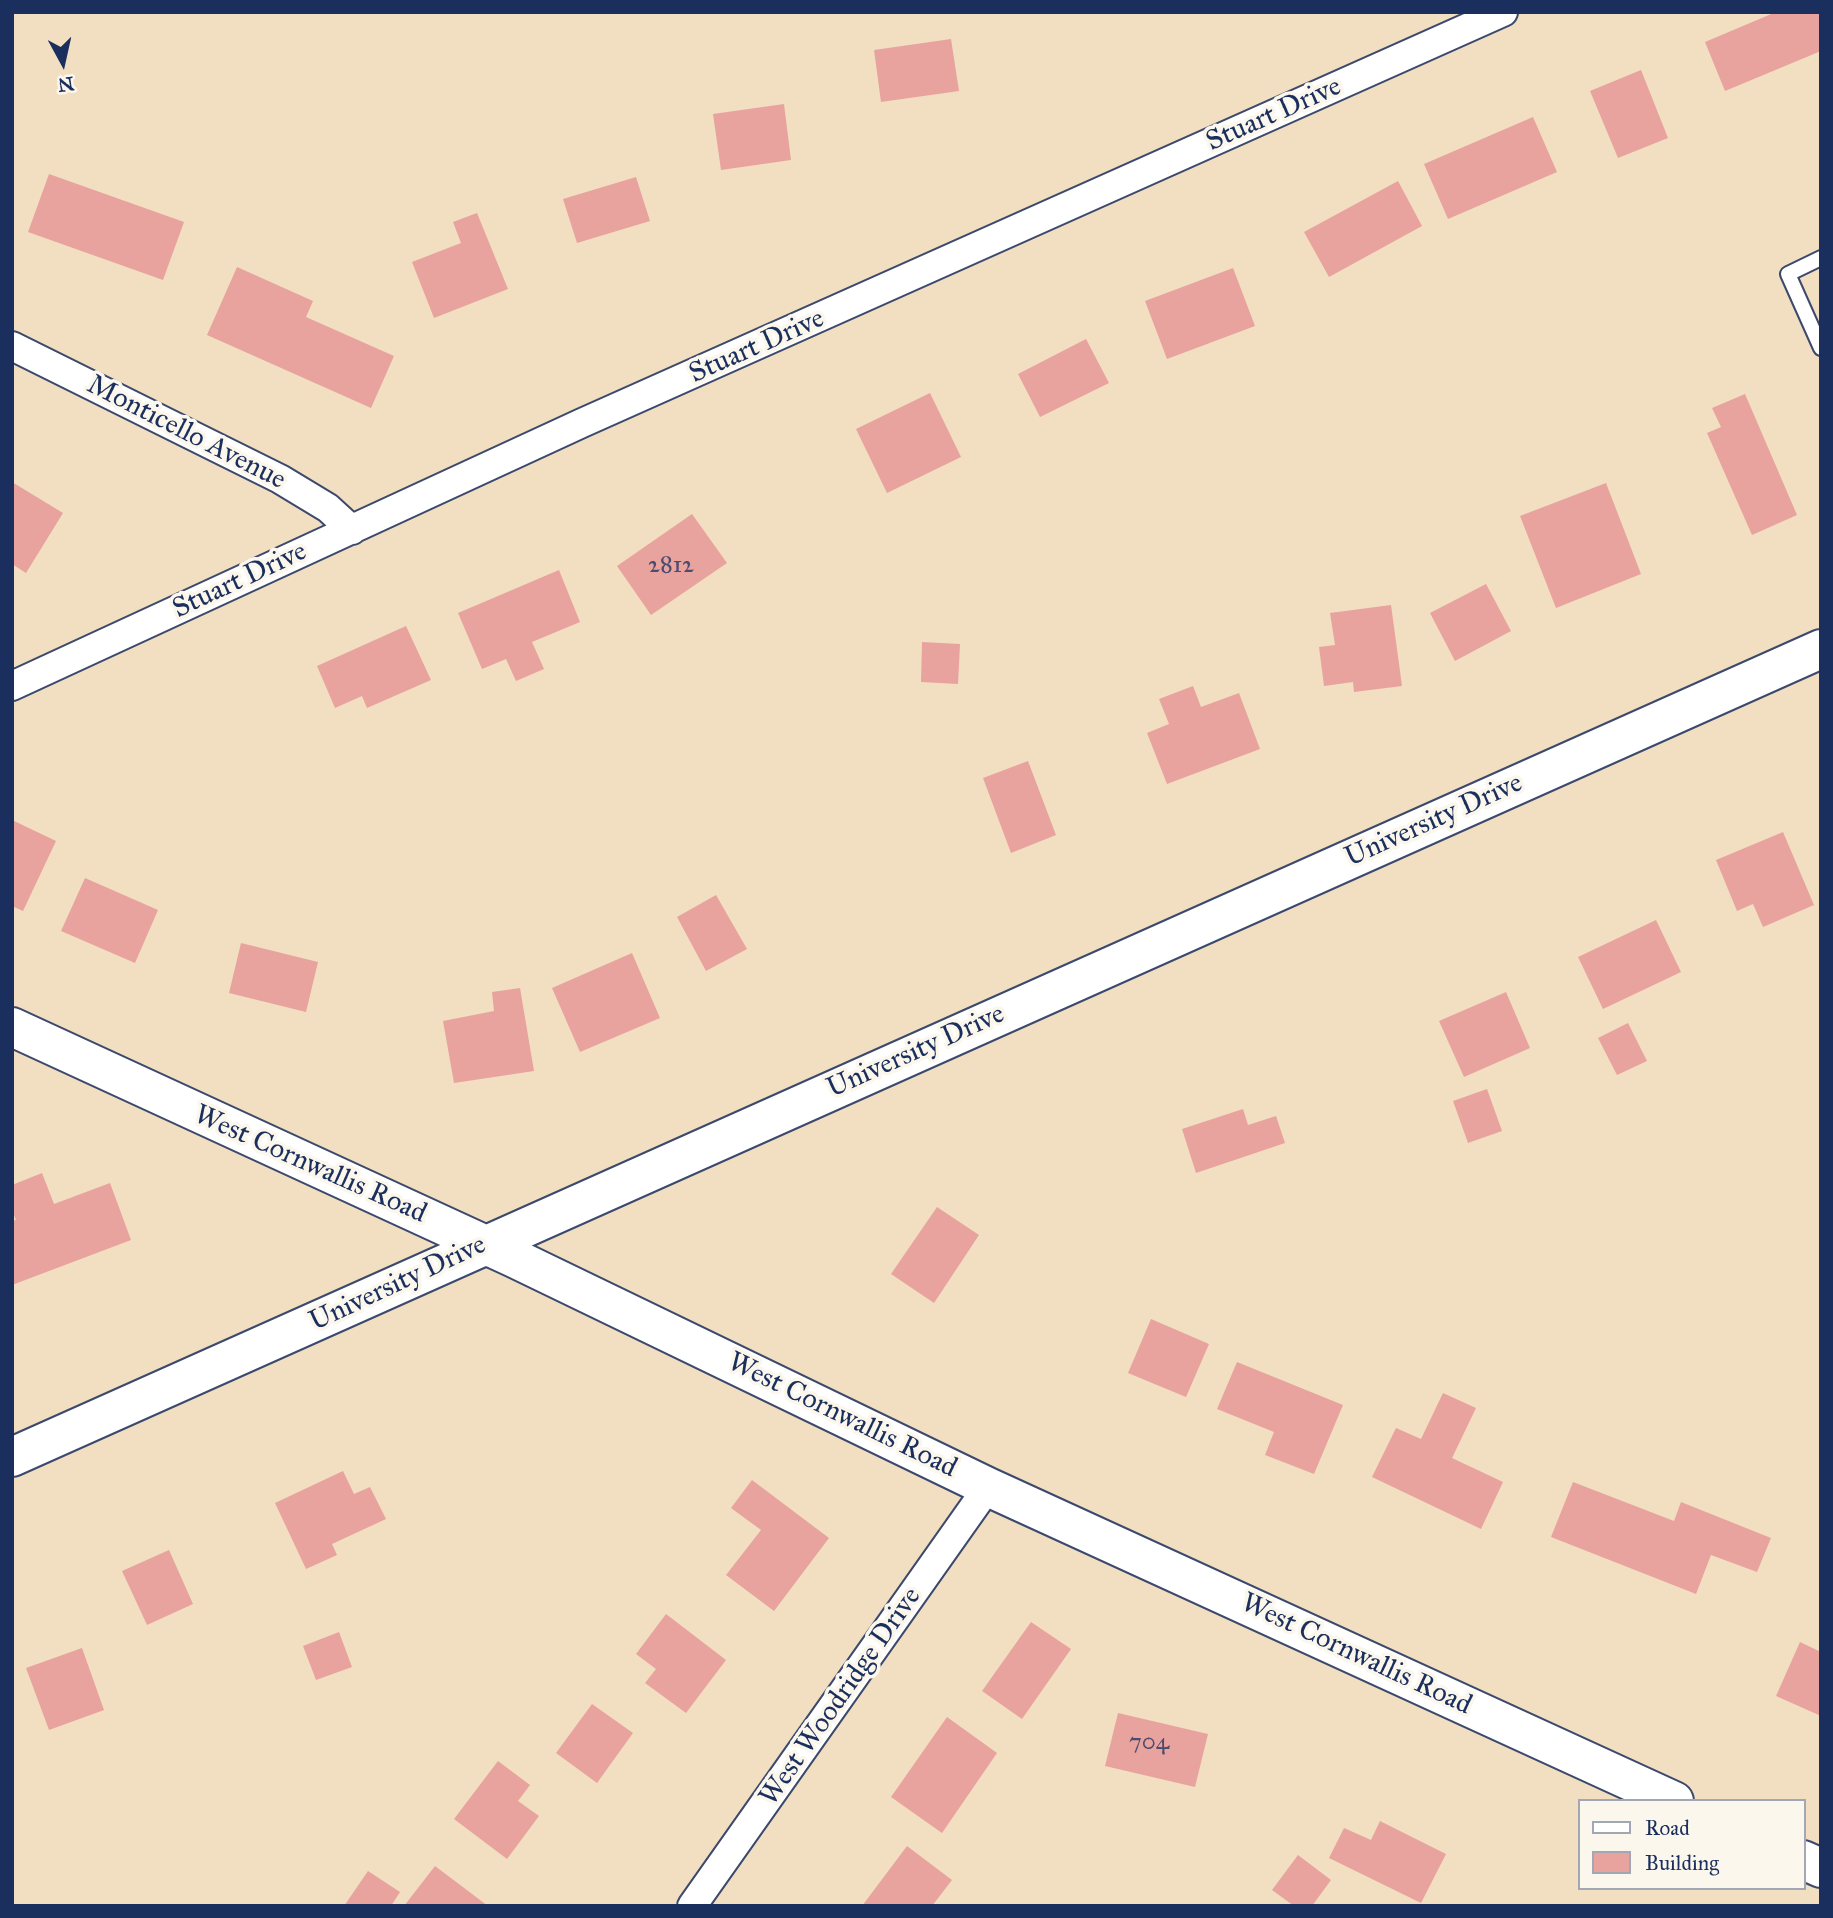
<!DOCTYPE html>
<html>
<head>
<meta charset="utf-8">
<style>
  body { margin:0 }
  #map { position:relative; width:1833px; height:1918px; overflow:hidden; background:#f2dec1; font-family:"IM FELL Great Primer",serif }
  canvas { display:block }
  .frame { position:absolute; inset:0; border:14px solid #1b2f5e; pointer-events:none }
  .legend { position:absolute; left:1578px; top:1799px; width:228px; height:91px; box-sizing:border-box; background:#fbf7ec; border:2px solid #a1a7b3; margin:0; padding:9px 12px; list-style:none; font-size:21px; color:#1b2f5e }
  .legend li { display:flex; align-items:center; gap:14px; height:35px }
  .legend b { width:35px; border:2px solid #a1a7b3 }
  .north { position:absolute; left:28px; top:28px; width:70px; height:70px; -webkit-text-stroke:5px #fbf7ec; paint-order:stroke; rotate:172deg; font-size:19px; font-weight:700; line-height:28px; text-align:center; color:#1b2f5e }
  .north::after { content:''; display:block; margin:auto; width:24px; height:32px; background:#1b2f5e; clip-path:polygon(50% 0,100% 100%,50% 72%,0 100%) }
</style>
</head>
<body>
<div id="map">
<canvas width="1833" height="1918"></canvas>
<div class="frame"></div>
<ul class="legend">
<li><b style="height:9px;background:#fff"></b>Road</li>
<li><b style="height:19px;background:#e8a39f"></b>Building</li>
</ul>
<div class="north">N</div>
</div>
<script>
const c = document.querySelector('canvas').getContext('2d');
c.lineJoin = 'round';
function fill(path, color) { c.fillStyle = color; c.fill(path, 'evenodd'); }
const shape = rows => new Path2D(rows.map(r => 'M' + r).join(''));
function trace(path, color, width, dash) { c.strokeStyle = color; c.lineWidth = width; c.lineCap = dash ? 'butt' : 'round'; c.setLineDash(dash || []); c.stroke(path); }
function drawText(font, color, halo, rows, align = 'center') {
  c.font = font + ' "IM FELL Great Primer",serif'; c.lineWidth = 7; c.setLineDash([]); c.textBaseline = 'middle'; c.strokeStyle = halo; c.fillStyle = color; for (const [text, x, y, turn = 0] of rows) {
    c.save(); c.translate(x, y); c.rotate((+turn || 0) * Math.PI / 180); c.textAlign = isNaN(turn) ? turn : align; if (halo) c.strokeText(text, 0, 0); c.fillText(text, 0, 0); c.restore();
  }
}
const building = shape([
  [1776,12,1821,12,1821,51,1725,91,1705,42],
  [951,39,959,91,881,102,874,50],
  [1641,70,1668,138,1618,158,1590,91],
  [784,104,791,160,721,170,713,114],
  [1533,117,1557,172,1448,219,1424,164],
  [49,174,184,222,163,280,28,232],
  [636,177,650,221,577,243,563,199],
  [1398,181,1422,226,1329,277,1304,232],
  [477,213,508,289,434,318,412,262,461,243,453,222],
  [237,267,313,301,306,317,394,356,371,408,207,335],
  [1233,268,1255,326,1167,359,1145,301],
  [1086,339,1109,383,1040,417,1018,374],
  [930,393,961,457,887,493,856,429],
  [1745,394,1797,515,1752,535,1707,433,1721,427,1712,408],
  [12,482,63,513,26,573,12,564],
  [1606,483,1641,574,1556,608,1520,516],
  [692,514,727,563,651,615,617,566],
  [559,570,580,622,532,642,544,669,516,681,506,659,482,669,458,613],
  [1486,584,1511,631,1455,661,1430,613],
  [1391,605,1402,686,1354,692,1353,682,1324,686,1319,647,1335,645,1330,613],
  [406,626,431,680,367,708,362,696,335,708,317,666],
  [922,642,960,644,958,684,921,682],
  [1193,686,1201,707,1239,693,1260,749,1167,784,1147,733,1169,724,1159,699],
  [1028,761,1056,835,1011,853,983,778],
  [12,820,56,841,23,911,12,906],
  [1783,832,1814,905,1763,927,1753,904,1737,911,1716,860],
  [85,878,158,910,135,963,61,931],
  [716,895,747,949,706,971,677,917],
  [1656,920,1681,972,1603,1009,1578,957],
  [241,943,318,962,306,1012,229,993],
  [632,953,660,1018,580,1052,552,988],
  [520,988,534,1071,454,1083,443,1021,494,1011,492,992],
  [1506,992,1530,1048,1464,1077,1439,1021],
  [1628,1023,1647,1061,1617,1075,1598,1038],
  [1487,1089,1502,1131,1468,1143,1453,1101],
  [1243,1109,1248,1125,1276,1116,1285,1143,1196,1173,1182,1129],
  [42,1173,54,1204,110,1183,131,1240,12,1285,12,1221,16,1220,12,1210,12,1185],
  [937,1207,979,1235,934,1303,891,1274],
  [1151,1319,1209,1344,1186,1397,1128,1373],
  [1237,1362,1343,1405,1314,1474,1265,1455,1274,1432,1217,1409],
  [1443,1393,1476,1408,1452,1458,1503,1482,1481,1529,1372,1477,1396,1428,1421,1439],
  [343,1471,354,1494,370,1487,386,1519,332,1544,337,1555,306,1569,275,1503],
  [752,1480,829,1538,774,1611,726,1575,761,1530,731,1508],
  [1573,1482,1674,1521,1681,1502,1771,1538,1757,1572,1711,1555,1696,1594,1551,1537],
  [169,1550,193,1604,147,1625,122,1571],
  [666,1614,726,1660,686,1713,645,1683,656,1669,636,1654],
  [1031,1622,1071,1649,1022,1719,982,1691],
  [339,1632,352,1667,316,1680,303,1646],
  [1800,1642,1821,1652,1821,1716,1776,1696],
  [82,1648,104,1710,49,1730,26,1668],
  [592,1704,633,1733,597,1783,556,1753],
  [1118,1713,1208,1734,1195,1787,1105,1766],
  [947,1717,997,1753,942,1833,891,1797],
  [498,1761,530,1785,518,1801,539,1816,507,1859,454,1819],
  [1380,1821,1446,1854,1421,1903,1329,1858,1344,1828,1371,1840],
  [907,1846,952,1880,932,1906,862,1906],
  [1298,1855,1331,1880,1312,1906,1294,1906,1272,1890],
  [435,1866,488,1906,404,1906],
  [368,1871,400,1892,391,1906,344,1906]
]);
const lane = shape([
  [1821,258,1788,274,1821,348]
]);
const street = shape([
  [12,346,280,479,328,508,352,530],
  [12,686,582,423,1503,12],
  [692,1906,988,1487]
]);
const secondary = shape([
  [12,1027,514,1258,988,1487,1674,1801],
  [12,1457,1821,649],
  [1803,1860,1821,1868]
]);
const numberNames = [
  ["2812",671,566],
  ["704",1149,1743]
];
const streetNames = [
  ["Stuart Drive",1274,115,-24],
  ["Stuart Drive",757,347,-24],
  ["Monticello Avenue",186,433,27],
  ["Stuart Drive",240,581,-25],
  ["University Drive",1434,821,-24],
  ["University Drive",916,1052,-24],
  ["West Cornwallis Road",310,1165,24],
  ["University Drive",398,1284,-25],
  ["West Cornwallis Road",842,1416,26],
  ["West Cornwallis Road",1356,1655,25],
  ["West Woodridge Drive",841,1697,-55]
];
fill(building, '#e8a39f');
trace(lane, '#3b496d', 18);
trace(street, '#3b496d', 32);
trace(secondary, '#3b496d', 42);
trace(lane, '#fff', 14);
trace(street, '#fff', 28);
trace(secondary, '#fff', 38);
drawText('24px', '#4e4c6e', null, numberNames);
drawText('28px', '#1b2f5e', '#fbf7ec', streetNames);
</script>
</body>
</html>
